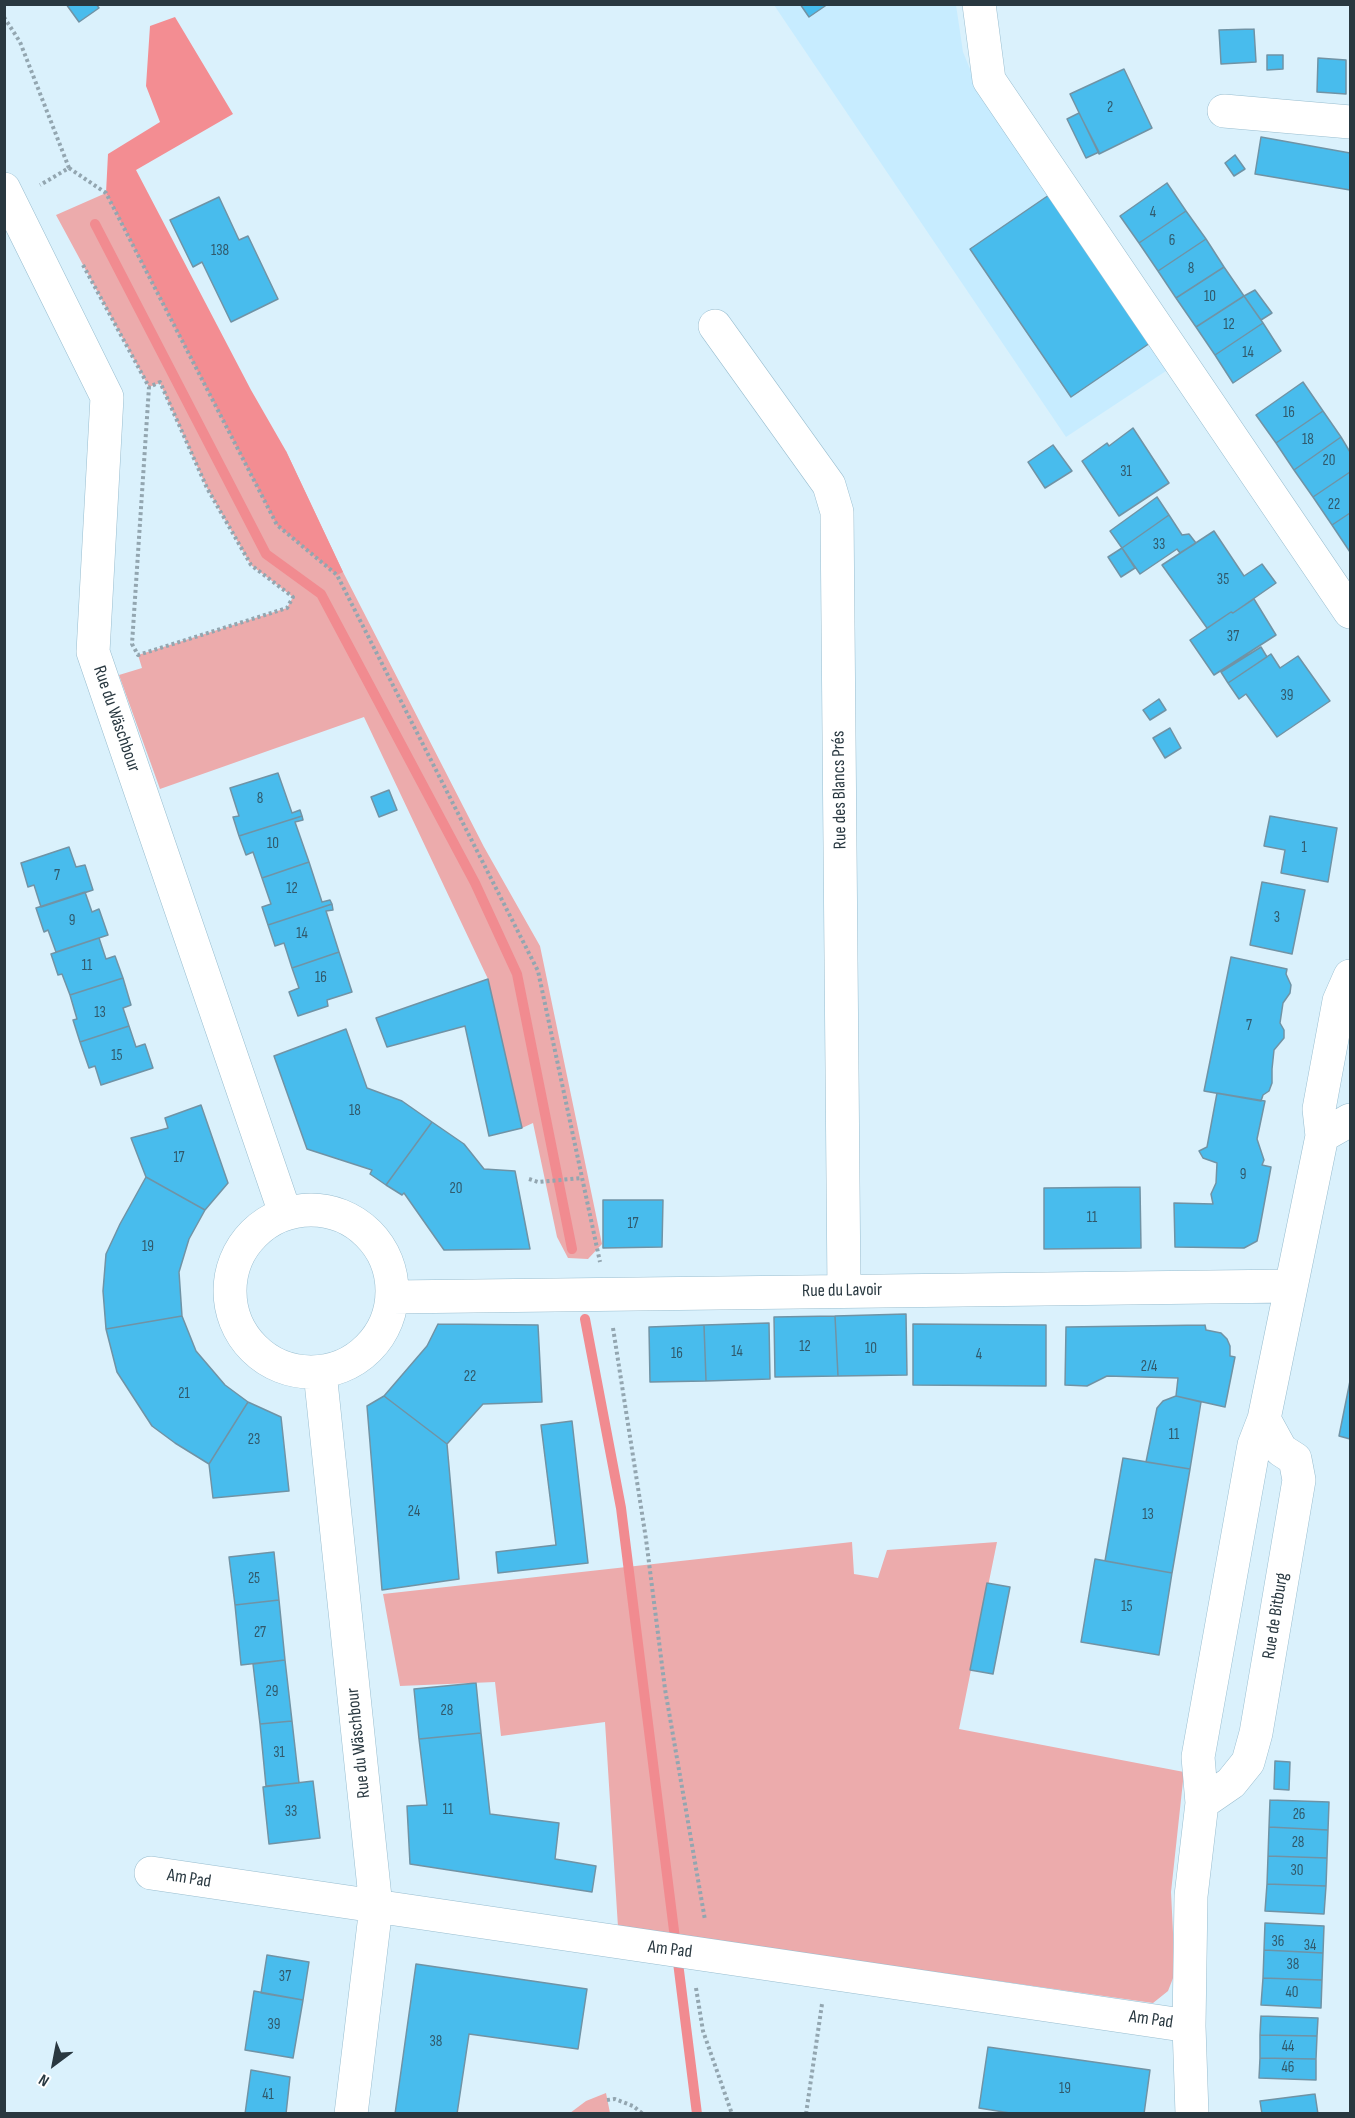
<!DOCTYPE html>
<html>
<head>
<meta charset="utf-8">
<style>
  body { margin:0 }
  #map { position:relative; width:1355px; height:2118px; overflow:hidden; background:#daf1fc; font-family:"Sofia Sans Condensed",sans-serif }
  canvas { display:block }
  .frame { position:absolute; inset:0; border:6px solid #293840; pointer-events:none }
  .north { position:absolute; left:24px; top:2034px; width:60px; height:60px; -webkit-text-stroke:4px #fff; paint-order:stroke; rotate:212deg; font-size:16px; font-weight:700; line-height:24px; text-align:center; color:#293840 }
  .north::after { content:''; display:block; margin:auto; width:21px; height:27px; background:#293840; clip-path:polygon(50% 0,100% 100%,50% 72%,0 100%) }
</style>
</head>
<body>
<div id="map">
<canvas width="1355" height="2118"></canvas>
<div class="frame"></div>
<div class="north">N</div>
</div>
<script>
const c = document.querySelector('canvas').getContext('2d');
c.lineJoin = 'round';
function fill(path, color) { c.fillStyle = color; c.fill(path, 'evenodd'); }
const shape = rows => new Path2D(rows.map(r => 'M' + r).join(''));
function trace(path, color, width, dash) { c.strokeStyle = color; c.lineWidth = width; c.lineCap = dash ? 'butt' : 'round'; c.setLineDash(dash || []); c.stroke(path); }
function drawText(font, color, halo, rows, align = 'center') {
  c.font = font + ' "Sofia Sans Condensed",sans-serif'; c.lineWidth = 6; c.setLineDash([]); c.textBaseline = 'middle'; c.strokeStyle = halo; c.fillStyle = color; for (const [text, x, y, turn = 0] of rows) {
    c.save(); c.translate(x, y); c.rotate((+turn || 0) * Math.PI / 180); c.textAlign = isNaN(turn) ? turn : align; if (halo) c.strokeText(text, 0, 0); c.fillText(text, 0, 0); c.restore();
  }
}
const built = shape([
  [774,5,956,5,963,52,977,86,1169,369,1066,437]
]);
const green = shape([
  [106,193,247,465,286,451,343,572,484,847,540,946,602,1244,588,1259,568,1258,557,1237,533,1123,522,1128,488,979,364,717,160,789,119,675,142,668,138,655,287,608,293,597,251,565,207,488,160,383,149,387,56,215],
  [852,1542,854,1574,878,1578,887,1550,997,1542,959,1729,1184,1772,1171,1892,1175,1973,1168,1991,1153,2003,618,1927,605,1722,501,1736,495,1682,400,1686,383,1594],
  [606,2093,610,2113,570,2113,586,2101]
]);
const forest = shape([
  [175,17,233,114,136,170,251,390,286,451,343,572,337,575,277,525,106,193,108,154,160,122,146,86,150,26]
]);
const stream = shape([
  [95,224,266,554,321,594,475,883,517,974,572,1249],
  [585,1319,621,1508,697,2114]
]);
const building = shape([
  [66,4,96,4,99,8,79,22,66,4],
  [800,4,828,4,809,17,800,4],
  [1254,29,1256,62,1221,64,1219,30,1254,29],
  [1267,55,1283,55,1283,69,1267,70,1267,55],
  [1318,58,1346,60,1346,94,1317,92,1318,58],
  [1124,69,1152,128,1099,154,1070,94,1124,69],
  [1079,113,1099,152,1086,158,1067,119,1079,113],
  [1261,137,1350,153,1350,190,1255,174,1261,137],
  [1235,155,1245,169,1234,176,1225,163,1235,155],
  [1167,183,1186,211,1139,243,1120,216,1167,183],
  [1049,195,1150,343,1071,397,970,249,1049,195],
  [219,197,239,240,248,236,278,299,231,322,202,262,193,267,170,220,219,197],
  [1186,211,1206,239,1158,271,1139,243,1186,211],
  [1206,239,1224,267,1176,298,1158,271,1206,239],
  [1224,267,1244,296,1196,327,1176,298,1224,267],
  [1255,290,1272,313,1261,320,1244,296,1255,290],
  [1244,296,1263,323,1215,355,1196,327,1244,296],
  [1263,323,1281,351,1233,383,1215,355,1263,323],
  [1303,382,1323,411,1276,443,1256,415,1303,382],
  [1323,411,1341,437,1294,470,1276,443,1323,411],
  [1133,428,1169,483,1119,516,1082,461,1107,443,1109,446,1133,428],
  [1341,437,1350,452,1350,472,1313,497,1294,470,1341,437],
  [1053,445,1072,471,1045,488,1028,462,1053,445],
  [1350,472,1350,513,1332,525,1313,497,1350,472],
  [1157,497,1169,515,1122,548,1110,531,1157,497],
  [1350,513,1350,552,1332,525,1350,513],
  [1169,515,1182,535,1189,534,1196,543,1180,553,1177,549,1140,574,1122,548,1169,515],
  [1214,531,1244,576,1262,564,1276,583,1233,613,1231,612,1207,628,1162,565,1214,531],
  [1122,548,1135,568,1121,577,1108,557,1122,548],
  [1254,599,1276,635,1214,675,1190,640,1231,612,1233,613,1254,599],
  [1261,647,1267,657,1228,683,1221,672,1261,647],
  [1271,654,1280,668,1298,656,1330,701,1277,737,1246,694,1239,699,1228,683,1271,654],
  [1159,699,1166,710,1150,720,1143,710,1159,699],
  [1170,728,1181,748,1165,758,1153,738,1170,728],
  [278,773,292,813,300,810,302,816,239,836,233,817,239,816,230,788,278,773],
  [389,790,397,810,379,817,371,797,389,790],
  [302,816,303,820,295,822,309,862,262,878,253,852,246,855,239,836,302,816],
  [1270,816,1337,828,1328,882,1281,873,1285,850,1264,846,1270,816],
  [69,847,76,867,85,865,93,890,41,907,34,885,28,887,21,863,69,847],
  [309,862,322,902,330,900,332,904,268,925,262,907,271,904,262,878,309,862],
  [1262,882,1305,890,1292,954,1250,945,1262,882],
  [85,892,92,912,99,909,108,935,56,952,48,930,44,932,36,908,85,892],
  [332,904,333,910,326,911,339,952,292,968,284,943,275,946,268,925,332,904],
  [99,938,106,959,115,956,123,978,70,995,62,974,58,975,51,954,99,938],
  [339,952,352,992,327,1000,328,1006,298,1016,289,992,299,988,292,968,339,952],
  [1231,957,1287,969,1286,974,1291,985,1290,993,1283,1003,1280,1023,1284,1030,1284,1038,1274,1050,1272,1069,1272,1083,1269,1091,1263,1095,1261,1101,1204,1091,1231,957],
  [123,978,131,1005,123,1008,129,1026,80,1042,73,1020,77,1019,70,995,123,978],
  [488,979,522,1128,489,1136,465,1026,387,1047,376,1018,488,979],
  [129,1026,136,1047,145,1044,153,1068,101,1085,95,1066,89,1068,80,1042,129,1026],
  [346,1029,367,1088,402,1101,432,1122,386,1185,370,1174,372,1170,307,1149,274,1056,346,1029],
  [1217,1093,1265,1101,1257,1139,1264,1160,1262,1165,1271,1167,1259,1232,1257,1241,1244,1248,1175,1247,1174,1203,1213,1204,1211,1194,1216,1183,1217,1163,1203,1158,1199,1151,1207,1147,1217,1093],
  [201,1105,228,1183,205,1210,146,1177,131,1138,168,1128,165,1118,201,1105],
  [432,1122,464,1144,484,1169,515,1171,530,1249,444,1250,404,1193,402,1195,386,1185,432,1122],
  [146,1177,205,1210,189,1239,179,1272,182,1316,106,1329,103,1291,106,1254,120,1224,146,1177],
  [1140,1187,1141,1248,1044,1249,1044,1188,1140,1187],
  [603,1200,663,1200,662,1247,603,1248,603,1200],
  [906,1314,907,1375,838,1376,835,1316,906,1314],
  [182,1316,196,1351,225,1385,248,1402,209,1464,175,1443,152,1426,117,1372,106,1329,182,1316],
  [835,1316,838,1376,775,1377,774,1317,835,1316],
  [769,1323,770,1379,706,1381,704,1325,769,1323],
  [438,1324,538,1325,542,1402,483,1404,447,1444,384,1396,427,1346,438,1324],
  [913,1324,1046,1325,1046,1386,913,1385,913,1324],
  [704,1325,706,1381,650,1382,649,1327,704,1325],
  [1205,1325,1206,1330,1221,1333,1227,1339,1230,1346,1230,1356,1235,1357,1225,1407,1176,1396,1178,1378,1107,1376,1087,1386,1065,1385,1066,1327,1205,1325],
  [1350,1381,1350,1439,1339,1436,1350,1381],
  [384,1396,447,1444,459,1579,382,1590,367,1406,384,1396],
  [1176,1396,1201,1402,1190,1469,1146,1462,1157,1408,1163,1401,1176,1396],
  [248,1402,281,1417,289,1491,213,1498,209,1464,248,1402],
  [572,1421,588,1563,498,1573,496,1552,556,1545,541,1425,572,1421],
  [1123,1458,1190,1469,1172,1573,1105,1561,1123,1458],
  [274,1552,279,1600,235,1605,229,1557,274,1552],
  [1095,1559,1172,1573,1159,1655,1081,1642,1095,1559],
  [987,1583,1010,1587,993,1674,970,1670,987,1583],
  [279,1600,285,1660,241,1665,235,1605,279,1600],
  [285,1660,292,1721,260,1724,253,1664,285,1660],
  [476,1683,481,1733,419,1739,414,1689,476,1683],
  [292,1721,299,1783,266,1786,260,1724,292,1721],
  [481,1733,490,1814,559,1823,555,1859,596,1866,592,1892,410,1864,407,1806,427,1805,419,1739,481,1733],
  [1275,1761,1290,1762,1289,1790,1274,1789,1275,1761],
  [313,1781,320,1838,269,1844,263,1787,313,1781],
  [1270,1800,1329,1802,1328,1830,1269,1827,1270,1800],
  [1269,1827,1328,1830,1327,1858,1268,1856,1269,1827],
  [1268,1856,1327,1858,1326,1886,1267,1884,1268,1856],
  [1267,1884,1326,1886,1324,1914,1265,1911,1267,1884],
  [1265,1923,1324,1926,1323,1953,1264,1950,1265,1923],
  [1264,1950,1323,1953,1322,1980,1263,1978,1264,1950],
  [267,1955,309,1962,303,2000,261,1993,267,1955],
  [416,1964,587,1989,578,2049,469,2034,457,2114,395,2114,416,1964],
  [1263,1978,1322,1980,1321,2008,1261,2005,1263,1978],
  [254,1991,303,2000,293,2058,245,2050,254,1991],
  [1261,2016,1318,2018,1317,2036,1260,2035,1261,2016],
  [1260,2035,1317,2036,1316,2059,1260,2058,1260,2035],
  [988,2047,1150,2070,1144,2114,1016,2114,979,2108,988,2047],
  [1260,2058,1316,2059,1316,2080,1259,2078,1260,2058],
  [251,2070,290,2077,286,2114,245,2114,251,2070],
  [1315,2094,1318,2114,1262,2114,1260,2101,1315,2094]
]);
const path = shape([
  [4,17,20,42,69,168,40,185],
  [69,168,106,193,277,525,337,575,538,971,600,1262],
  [83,265,149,387,132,644,138,655,287,608,293,597,251,565,207,488,160,382,149,387],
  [529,1179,538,1182,582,1178],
  [613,1328,646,1539,665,1689,705,1920],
  [696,1988,703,2031,732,2114],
  [607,2100,615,2099,633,2106,643,2114],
  [806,2114,822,2004]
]);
const minor = shape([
  [979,4,989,80,1350,612],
  [1224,111,1350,122],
  [4,189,107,397,93,652,285,1213],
  [715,326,829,485,837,512,844,1291],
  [1322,1136,1350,1120],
  '230 1291a81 81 0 1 1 162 0a81 81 0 1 1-162 0Z',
  [393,1297,1291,1286],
  [320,1372,376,1907,351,2114],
  [1202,1803,1231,1783,1248,1762,1256,1733,1299,1480,1295,1459,1281,1450,1264,1419],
  [151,1873,1189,2026],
  [1192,2114,1189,2026,1191,1896,1202,1803,1198,1757,1254,1445,1264,1419,1322,1136,1319,1109,1339,1001,1350,976]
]);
const numberNames = [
  ["2",1110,108],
  ["4",1153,213],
  ["6",1172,241],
  ["138",220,251],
  ["8",1191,269],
  ["10",1210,297],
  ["12",1229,325],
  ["14",1248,353],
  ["16",1289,413],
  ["18",1308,440],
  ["20",1329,461],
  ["31",1126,472],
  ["22",1334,505],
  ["33",1159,545],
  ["35",1223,580],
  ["37",1233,637],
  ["39",1287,696],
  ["8",260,799],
  ["10",273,844],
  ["1",1304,848],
  ["7",57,876],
  ["12",292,889],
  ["3",1277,918],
  ["9",72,921],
  ["14",302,934],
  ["11",87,966],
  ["16",321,978],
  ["13",100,1013],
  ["7",1249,1026],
  ["15",117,1056],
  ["18",355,1111],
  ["17",179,1158],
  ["9",1243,1175],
  ["20",456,1189],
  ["11",1092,1218],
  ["17",633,1224],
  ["19",148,1247],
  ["12",805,1347],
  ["10",871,1349],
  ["14",737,1352],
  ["16",677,1354],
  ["4",979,1355],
  ["2/4",1149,1367],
  ["22",470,1377],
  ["21",184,1394],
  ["11",1174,1435],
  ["23",254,1440],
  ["24",414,1512],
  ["13",1148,1515],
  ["25",254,1579],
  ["15",1127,1607],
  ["27",260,1633],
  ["29",272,1692],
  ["28",447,1711],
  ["31",279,1753],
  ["11",448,1810],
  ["33",291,1812],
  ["26",1299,1815],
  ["28",1298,1843],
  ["30",1297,1871],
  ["36",1278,1942],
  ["34",1310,1946],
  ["38",1293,1965],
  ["37",285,1977],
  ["40",1292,1993],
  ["39",274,2025],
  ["38",436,2042],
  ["44",1288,2047],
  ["46",1288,2068],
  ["19",1065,2089],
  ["41",268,2095]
];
const streetNames = [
  ["Rue du Wäschbour",116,719,71],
  ["Rue des Blancs Prés",840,790,-91],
  ["Rue du Lavoir",842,1291,-1],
  ["Rue de Bitburg",1276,1616,-81],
  ["Rue du Wäschbour",359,1743,-96],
  ["Am Pad",189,1879,9],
  ["Am Pad",670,1950,7],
  ["Am Pad",1151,2020,8]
];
fill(built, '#c7ecff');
fill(green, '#ecabac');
fill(forest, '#f38d92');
trace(stream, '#f18b90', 10);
fill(building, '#48bced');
trace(building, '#7093a5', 1.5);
trace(minor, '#98bdcf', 34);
trace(path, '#93a6b0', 4, [3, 3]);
trace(minor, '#fff', 33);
drawText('15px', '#31596b', null, numberNames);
drawText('18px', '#293840', '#fff', streetNames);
</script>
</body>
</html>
